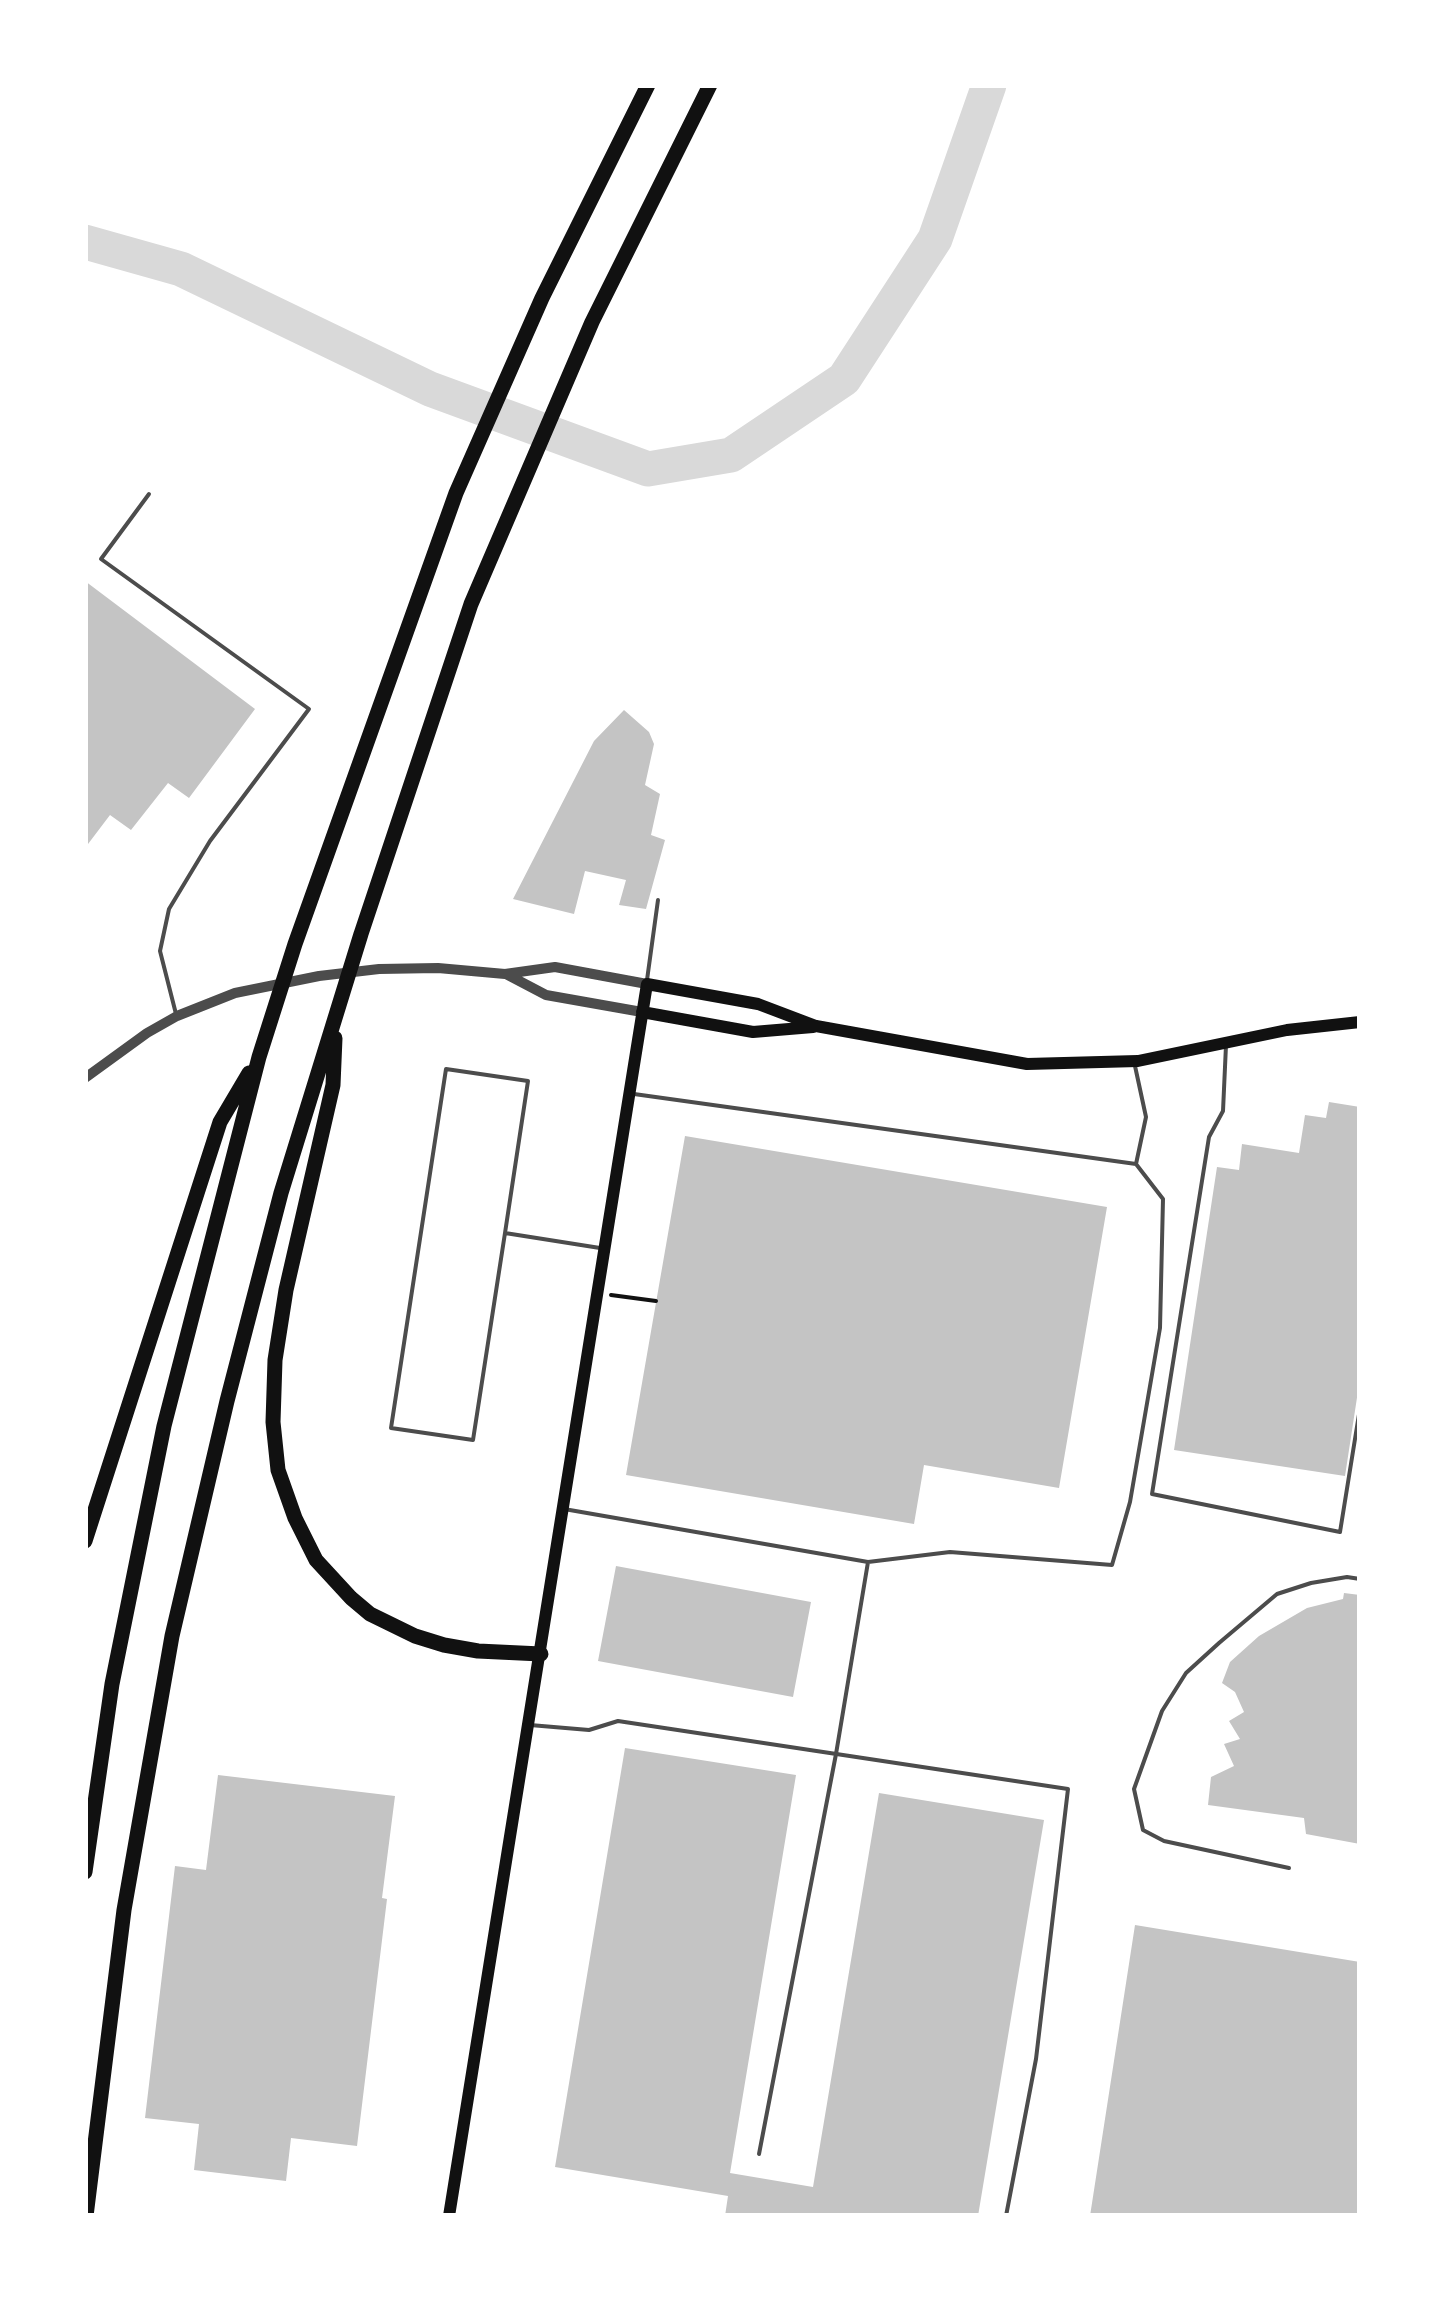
<!DOCTYPE html>
<html>
<head>
<meta charset="utf-8">
<style>
	body { margin:0 }
	#map { position:relative; width:1445px; height:2301px; overflow:hidden; background:#fff; font-family:Raleway,sans-serif }
	canvas { display:block }
	.frame { position:absolute; inset:0; border:88px solid #fff; pointer-events:none }
</style>
</head>
<body>
<div id="map">
<canvas width="1445" height="2301"></canvas>
<div class="frame"></div>
</div>
<script>
const g = document.querySelector('canvas').getContext('2d');
g.lineJoin = 'round';
const toPath = rows => new Path2D(rows.map(r => 'M' + r).join(''));
function strokePath(path, color, width, dash) { g.strokeStyle = color; g.lineWidth = width; g.lineCap = dash ? 'butt' : 'round'; g.setLineDash(dash || []); g.stroke(path); }
function fill(path, color) { g.fillStyle = color; g.fill(path, 'evenodd'); }
strokePath(toPath([
	[85,242,181,269,430,389,648,469,731,455,844,379,935,239,989,85]
]), '#d9d9d9', 35);
fill(toPath([
	[85,581,255,709,189,798,168,783,131,830,110,815,85,848],
	[624,710,649,732,654,744,645,785,660,794,651,835,665,840,646,909,619,905,626,880,585,871,574,914,513,899,594,741],
	[1329,1102,1360,1107,1360,1378,1345,1476,1174,1450,1217,1167,1239,1170,1242,1144,1299,1153,1305,1115,1326,1118],
	[685,1136,1107,1207,1059,1488,924,1465,914,1524,626,1475],
	[616,1566,811,1602,793,1697,598,1661],
	[1344,1593,1360,1595,1360,1844,1306,1834,1304,1818,1208,1805,1211,1777,1234,1766,1224,1744,1240,1739,1229,1721,1244,1712,1235,1692,1222,1683,1230,1662,1259,1636,1307,1608,1343,1599],
	[625,1748,796,1775,730,2173,813,2187,879,1793,1044,1820,978,2216,725,2216,728,2196,555,2167],
	[218,1775,395,1796,382,1898,387,1899,357,2146,291,2138,286,2181,194,2170,199,2124,145,2118,175,1866,206,1870],
	[1135,1925,1360,1962,1360,2216,1090,2216]
]), '#c4c4c4');
strokePath(toPath([
	[611,1295,656,1301]
]), '#111', 4);
strokePath(toPath([
	[149,494,101,559,309,709,210,841,169,909,160,951,176,1014],
	[647,980,658,900],
	[1226,1045,1223,1111,1209,1137,1152,1494,1340,1532,1360,1408],
	[634,1094,1136,1164,1146,1117,1135,1066],
	[505,1233,473,1440,391,1428,446,1069,528,1081,505,1233,600,1248],
	[564,1509,868,1562,836,1754,759,2154],
	[868,1562,950,1552,1112,1565,1130,1502,1160,1328,1163,1199,1136,1164],
	[530,1725,589,1730,618,1721,1068,1789,1036,2059,1006,2216],
	[1289,1868,1164,1841,1143,1830,1134,1789,1162,1711,1186,1673,1219,1643,1277,1594,1311,1583,1347,1577,1360,1579]
]), '#4c4c4c', 4);
strokePath(toPath([
	[506,974,546,995,642,1012],
	[85,1078,147,1033,177,1016,235,993,319,976,379,969,438,968,505,974,555,967,647,984]
]), '#4c4c4c', 10);
strokePath(toPath([
	[642,1012,753,1032,813,1027],
	[449,2216,647,984,758,1004,816,1026,1027,1064,1138,1061,1287,1030,1360,1022]
]), '#111', 12);
strokePath(toPath([
	[335,1038,333,1085,286,1290,275,1360,273,1422,278,1470,295,1518,316,1560,351,1598,370,1614,415,1636,444,1645,478,1651,541,1654],
	[85,1541,220,1122,249,1073],
	[85,1872,112,1684,164,1426,259,1057,295,944,456,493,542,298,648,85],
	[86,2216,124,1910,172,1636,227,1401,281,1193,361,934,471,604,592,322,710,85]
]), '#111', 15);
</script>
</body>
</html>
